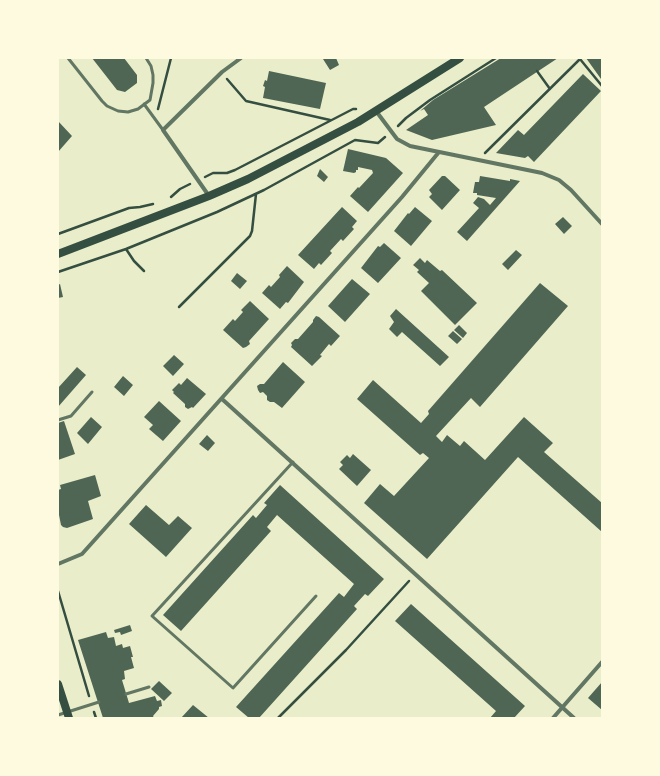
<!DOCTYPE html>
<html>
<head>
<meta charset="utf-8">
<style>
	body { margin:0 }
	#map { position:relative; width:660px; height:776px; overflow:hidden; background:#e9edc9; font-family:"Roboto Condensed",sans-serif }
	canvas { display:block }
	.frame { position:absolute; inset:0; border:59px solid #fefae0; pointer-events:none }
</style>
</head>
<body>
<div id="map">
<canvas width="660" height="776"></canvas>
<div class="frame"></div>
</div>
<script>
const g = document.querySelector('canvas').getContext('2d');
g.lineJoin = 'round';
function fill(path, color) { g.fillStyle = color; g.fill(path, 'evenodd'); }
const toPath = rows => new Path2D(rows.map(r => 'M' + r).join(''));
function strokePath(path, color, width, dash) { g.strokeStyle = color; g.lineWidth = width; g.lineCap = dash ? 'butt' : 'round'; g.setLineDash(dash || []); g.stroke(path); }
fill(toPath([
	[92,58,124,58,137,75,137,83,125,92,117,90],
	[325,58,336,58,339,65,330,70,323,59],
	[501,58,558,58,484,107,496,125,432,140,406,130,428,115,424,109,420,111,433,100],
	[586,58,602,58,602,78,601,79],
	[269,71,326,83,320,109,263,98,265,87,263,86,265,80,267,81],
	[583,74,601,91,534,162,528,156,525,158,496,153,518,130,524,135],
	[58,121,72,136,58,152],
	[348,149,386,158,403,173,368,212,350,196,358,187,359,188,373,173,372,170,358,167,358,170,356,170,356,172,354,173,343,171],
	[320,169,328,177,324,182,317,176],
	[442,176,445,176,460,190,442,210,429,197,432,194,429,190],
	[480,176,510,181,510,179,520,181,467,241,457,232,479,208,473,203,478,197,484,199,490,205,496,198,477,195,477,193,473,193,475,182,479,182],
	[342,207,357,221,352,227,354,229,343,241,341,239,330,251,332,253,321,265,319,263,314,269,298,255],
	[415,207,432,221,411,246,394,231,408,213,409,214],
	[563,217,572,226,564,234,555,224],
	[384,243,401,258,378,283,361,268,378,246,380,247],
	[516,250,522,255,508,270,502,264],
	[420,258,425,263,427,260,440,271,442,270,477,303,455,325,421,291,429,283,417,272,419,270,413,265],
	[287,266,304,282,288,303,286,302,280,309,262,293,269,285,271,287,280,277,279,275],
	[237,273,247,281,240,289,231,281],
	[352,279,370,294,345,322,328,306],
	[540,283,568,306,480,407,471,398,436,436,442,442,447,435,460,446,464,441,485,460,524,417,553,443,544,452,602,503,602,532,518,457,427,559,364,503,380,484,394,496,429,458,423,453,420,455,357,399,373,380,421,423,429,414,428,411],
	[60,284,63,297,58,298,58,285],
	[250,301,269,319,249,341,250,344,246,347,243,348,223,330,233,319,235,321,243,312,241,310],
	[396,309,449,357,440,366,402,332,397,337,389,329,394,322,390,316],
	[316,316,319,317,340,336,331,346,329,344,320,355,322,356,312,366,291,347,292,345,291,343,295,339,298,339,313,322,313,320],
	[459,325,467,333,463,338,454,330],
	[453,331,462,339,457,344,448,336],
	[174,355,184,364,173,376,163,366],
	[283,362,305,382,282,408,274,402,270,402,267,400,267,396,263,392,260,393,258,390,257,386,260,384,264,384],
	[77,367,86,375,58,407,58,388],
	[123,376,133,385,124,396,114,387],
	[187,378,206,394,193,408,192,407,188,409,185,407,185,404,173,393,174,392,172,390,179,383,181,385],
	[159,401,181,421,163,441,149,429,153,425,144,417],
	[91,417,102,427,88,444,77,433],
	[64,421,75,454,58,460,58,423],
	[207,435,215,443,208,451,199,444],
	[353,454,371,470,357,486,339,469,343,465,340,462,347,455,350,458],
	[95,475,101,496,88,501,93,519,67,528,63,527,61,525,59,515,58,515,58,490,61,489,60,485],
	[280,485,384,579,368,596,365,594,354,606,357,609,259,718,249,718,236,707,339,593,344,597,354,584,277,515,267,527,271,531,181,631,163,615,253,515,256,518,267,505,264,503],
	[146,505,169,525,178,516,192,528,166,557,129,524],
	[411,604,525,706,514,718,490,718,496,711,395,621],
	[130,625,132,631,121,635,120,632,115,633,114,630],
	[106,632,108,638,114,637,116,646,122,644,123,648,130,646,133,657,131,657,134,668,124,671,125,679,122,680,129,703,155,696,157,701,161,700,162,706,159,707,159,709,153,716,154,718,103,718,78,640],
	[159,681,172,693,164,701,151,689],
	[602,682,602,710,588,698],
	[193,705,209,718,181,718]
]), '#4f6655');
strokePath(toPath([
	[537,71,550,89],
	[227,79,246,101,330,120],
	[158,109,171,58],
	[398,126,406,118,430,100,496,58],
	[485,153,580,59,602,86],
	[205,177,213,173,227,173,235,170,353,109,356,109],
	[171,197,180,189,190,184],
	[58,234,129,208,140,207,153,204],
	[126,249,134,261,144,271],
	[58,272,126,249,217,212,264,190,355,140,378,143,385,137],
	[179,307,250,236,252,231,256,194],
	[58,591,89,696],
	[94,712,96,718],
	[278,718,346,650,409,581]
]), '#344e41', 2.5);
strokePath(toPath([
	[68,58,102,101,107,106,118,111,128,112,138,109,150,100,153,83,153,75,151,66,146,58],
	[144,104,163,130],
	[58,420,71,416,92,392],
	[293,462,152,616,233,688,316,596],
	[126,694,149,687],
	[58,715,99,702]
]), '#617663', 3);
strokePath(toPath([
	[376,111,397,139,410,146,542,173,559,180,571,190,602,224],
	[209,196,163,130,222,72,241,58],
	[222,399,574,718],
	[58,564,82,554,402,197,439,152],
	[553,718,602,662]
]), '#617663', 4);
strokePath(toPath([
	[58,254,209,196,248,179,358,122,460,58],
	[58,684,69,718]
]), '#344e41', 8);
</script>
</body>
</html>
